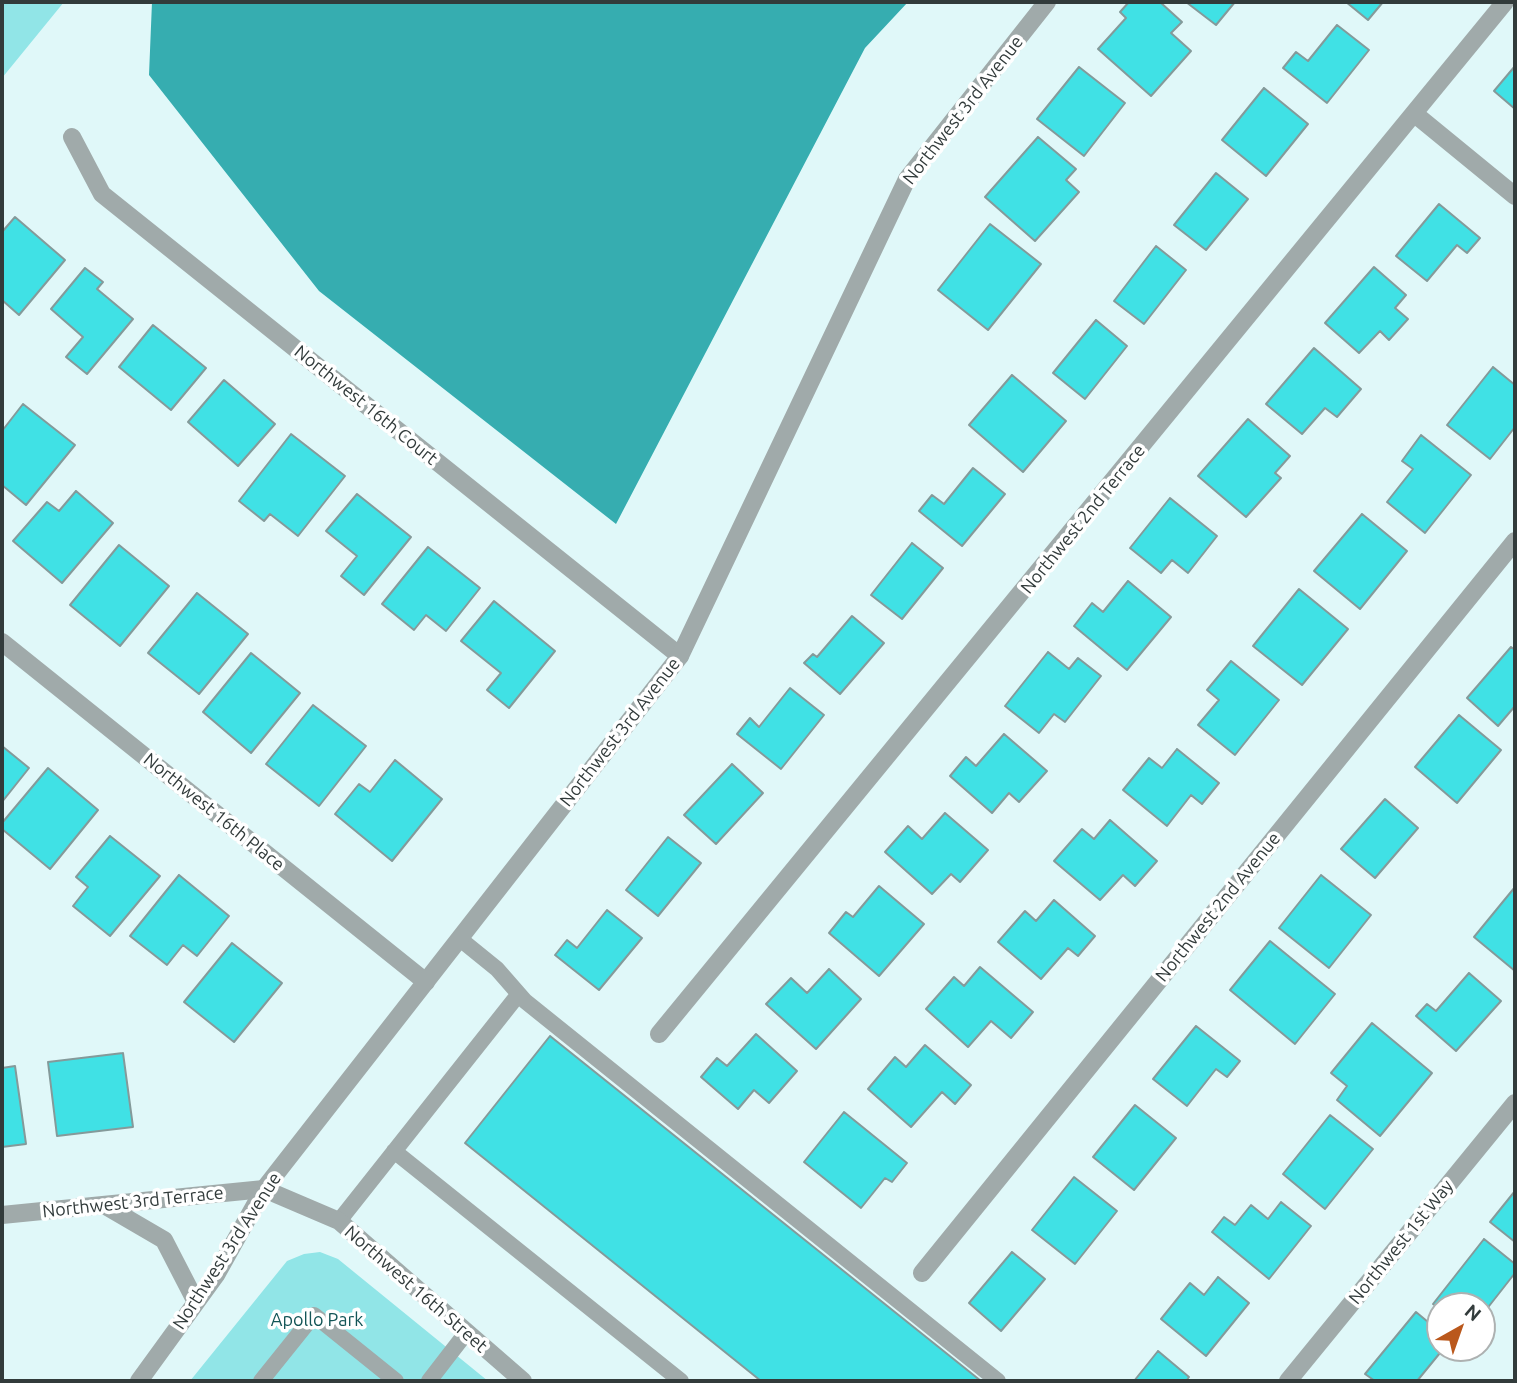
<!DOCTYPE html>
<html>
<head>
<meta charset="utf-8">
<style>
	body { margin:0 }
	#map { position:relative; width:1517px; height:1383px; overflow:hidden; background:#e0f8f9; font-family:Ubuntu,sans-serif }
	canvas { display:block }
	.frame { position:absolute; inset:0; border:4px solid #323b3b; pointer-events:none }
	.north { position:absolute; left:1426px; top:1292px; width:70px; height:70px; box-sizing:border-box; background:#fff; border:2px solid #adb1b1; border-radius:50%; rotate:40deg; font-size:19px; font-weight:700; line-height:28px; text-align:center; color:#323b3b }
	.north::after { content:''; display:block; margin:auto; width:24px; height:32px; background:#ba581c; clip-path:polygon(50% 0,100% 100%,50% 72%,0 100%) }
</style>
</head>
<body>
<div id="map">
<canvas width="1517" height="1383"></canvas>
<div class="frame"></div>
<div class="north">N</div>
</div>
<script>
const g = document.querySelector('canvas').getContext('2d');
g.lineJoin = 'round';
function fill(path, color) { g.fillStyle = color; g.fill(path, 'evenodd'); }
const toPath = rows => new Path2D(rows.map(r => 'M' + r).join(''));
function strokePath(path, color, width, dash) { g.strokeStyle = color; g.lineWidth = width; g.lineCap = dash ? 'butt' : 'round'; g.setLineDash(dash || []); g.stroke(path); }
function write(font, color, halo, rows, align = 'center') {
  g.font = font + ' Ubuntu,sans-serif'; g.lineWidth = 7; g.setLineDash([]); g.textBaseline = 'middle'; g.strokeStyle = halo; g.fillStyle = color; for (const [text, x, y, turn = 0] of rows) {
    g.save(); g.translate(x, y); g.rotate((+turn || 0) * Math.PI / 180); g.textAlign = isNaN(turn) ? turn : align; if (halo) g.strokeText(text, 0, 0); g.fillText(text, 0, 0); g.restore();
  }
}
fill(toPath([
	[2,2,64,2,2,78],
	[320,1252,338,1259,488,1381,190,1381,287,1261,304,1254]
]), '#91e5e7');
fill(toPath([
	[152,2,908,2,865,48,616,524,319,291,149,75]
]), '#36adb0');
const building = toPath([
	[1129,2,1160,2,1182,22,1171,33,1191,51,1151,96,1098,49,1126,18,1120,12,1129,2],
	[1186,2,1235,2,1216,25,1186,2],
	[1346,2,1383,2,1368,20,1346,2],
	[1337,25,1369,50,1327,103,1283,68,1296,52,1308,61,1337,25],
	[1515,66,1515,109,1494,91,1515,66],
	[1079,67,1125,103,1084,156,1037,119,1079,67],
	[1264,88,1308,124,1266,176,1222,140,1264,88],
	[1038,137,1076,169,1066,180,1079,192,1035,241,985,197,1038,137],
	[1216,173,1248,199,1206,250,1174,225,1216,173],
	[1439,204,1480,238,1467,253,1457,245,1427,281,1396,256,1439,204],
	[15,217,65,260,19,315,2,300,2,232,15,217],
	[990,224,1041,264,988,330,938,290,990,224],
	[1156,246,1186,270,1144,324,1114,301,1156,246],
	[1374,267,1406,295,1395,308,1408,319,1389,340,1380,331,1359,353,1325,323,1374,267],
	[85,268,103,282,97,289,133,319,87,374,66,357,83,337,51,309,85,268],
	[1096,320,1127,346,1085,399,1053,373,1096,320],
	[153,325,206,368,171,410,119,367,153,325],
	[1314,348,1361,389,1337,417,1325,408,1302,434,1266,404,1314,348],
	[1493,367,1515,385,1515,427,1490,459,1447,425,1493,367],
	[1012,375,1066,421,1023,472,969,425,1012,375],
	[224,380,275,424,238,466,188,422,224,380],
	[23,404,75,445,26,505,2,485,2,431,23,404],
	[1248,419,1290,456,1275,473,1281,478,1246,517,1198,476,1248,419],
	[291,434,345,476,298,536,270,514,264,521,239,501,291,434],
	[1421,435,1471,475,1425,533,1387,502,1413,469,1402,461,1421,435],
	[973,468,1005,494,962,546,919,511,932,495,944,504,973,468],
	[76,491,113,523,62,583,13,541,47,502,59,511,76,491],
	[357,494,411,537,364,595,341,576,357,556,326,531,357,494],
	[1170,498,1217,536,1188,573,1172,560,1161,573,1130,548,1170,498],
	[1362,514,1407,551,1360,609,1314,571,1362,514],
	[912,543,943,568,902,619,871,595,912,543],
	[119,545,169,586,120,646,70,605,119,545],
	[428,547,480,588,446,631,426,615,414,630,382,604,428,547],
	[1128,581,1171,617,1127,670,1074,626,1092,603,1103,612,1128,581],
	[1299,589,1348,629,1302,685,1253,646,1299,589],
	[197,593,248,634,199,694,148,653,197,593],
	[494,601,555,651,509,708,487,690,501,673,461,641,494,601],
	[852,616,884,643,840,694,804,663,813,654,817,657,852,616],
	[1511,647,1515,650,1515,706,1498,726,1467,698,1511,647],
	[1048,652,1069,669,1078,658,1101,676,1065,722,1054,714,1039,733,1005,706,1048,652],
	[251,653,300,693,251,753,203,712,251,653],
	[1231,661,1279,700,1235,755,1198,725,1219,700,1207,690,1231,661],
	[790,688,824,715,781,769,737,734,750,718,759,727,790,688],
	[313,705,366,746,319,806,266,764,313,705],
	[1459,715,1501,750,1457,803,1415,767,1459,715],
	[1004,734,1047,771,1019,802,1009,793,992,813,950,776,966,757,976,766,1004,734],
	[2,746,29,768,2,802,2,746],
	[1177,749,1219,783,1202,804,1191,795,1167,826,1123,790,1149,758,1162,768,1177,749],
	[395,760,442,799,392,861,335,814,359,784,370,792,395,760],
	[732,764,763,793,716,844,684,815,732,764],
	[48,768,98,810,50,869,2,829,2,823,48,768],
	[1385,799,1418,828,1375,878,1341,849,1385,799],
	[945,813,988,850,960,882,951,874,932,894,885,852,908,826,922,839,945,813],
	[1110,820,1157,861,1135,886,1123,875,1100,900,1054,861,1082,829,1094,839,1110,820],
	[110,836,160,876,110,936,73,906,88,887,76,877,110,836],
	[668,837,701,863,658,916,626,890,668,837],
	[179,875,229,916,197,956,183,945,167,965,130,936,179,875],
	[1321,875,1371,915,1329,968,1279,928,1321,875],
	[879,886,924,924,879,976,829,933,846,912,853,917,879,886],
	[1515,887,1515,971,1474,937,1515,887],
	[1054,900,1095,936,1078,956,1068,948,1041,979,998,942,1025,911,1036,921,1054,900],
	[607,910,642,938,599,990,555,955,567,940,577,948,607,910],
	[1270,941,1335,994,1295,1044,1230,990,1270,941],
	[232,943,282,983,234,1042,184,1002,232,943],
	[980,967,1033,1012,1011,1038,991,1021,968,1047,926,1009,954,977,964,986,980,967],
	[829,969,861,999,816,1049,766,1004,791,978,807,993,829,969],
	[1469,973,1501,1001,1456,1051,1416,1016,1427,1004,1436,1011,1469,973],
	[1372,1023,1432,1073,1380,1136,1337,1100,1347,1086,1331,1073,1372,1023],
	[1196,1026,1240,1061,1227,1077,1216,1069,1187,1106,1153,1079,1196,1026],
	[756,1034,797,1071,769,1103,754,1090,738,1109,701,1077,717,1058,727,1066,756,1034],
	[550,1036,981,1381,761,1381,465,1143,550,1036],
	[925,1045,971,1085,955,1104,942,1092,911,1127,868,1089,895,1057,906,1067,925,1045],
	[123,1053,133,1127,57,1136,48,1062,123,1053],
	[15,1066,26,1144,2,1147,2,1068,15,1066],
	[1135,1105,1176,1138,1134,1190,1093,1157,1135,1105],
	[844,1112,907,1163,892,1182,885,1178,861,1208,804,1162,844,1112],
	[1330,1115,1373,1149,1325,1209,1283,1174,1330,1115],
	[1074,1177,1117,1211,1075,1264,1032,1230,1074,1177],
	[1515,1191,1515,1242,1490,1222,1515,1191],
	[1281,1202,1311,1226,1269,1279,1212,1232,1224,1217,1235,1225,1251,1205,1268,1219,1281,1202],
	[1484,1239,1515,1264,1515,1273,1482,1315,1482,1306,1440,1306,1440,1309,1433,1304,1484,1239],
	[1012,1252,1045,1279,1001,1331,969,1303,1012,1252],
	[1218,1277,1249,1303,1206,1356,1161,1319,1190,1283,1204,1295,1218,1277],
	[1416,1312,1440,1332,1440,1348,1444,1348,1417,1381,1375,1381,1365,1374,1416,1312],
	[1158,1351,1189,1377,1186,1381,1134,1381,1158,1351]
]);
fill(building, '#40e1e5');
strokePath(building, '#849a9a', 2);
strokePath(toPath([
	[460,939,497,969,525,1001,998,1381],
	[394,1151,681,1381],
	[339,1221,518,995],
	[261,1381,314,1315,396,1381],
	[429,1381,466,1333]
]), '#a0aaaa', 16);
strokePath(toPath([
	[1416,115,1515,196],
	[72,137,102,194,680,656],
	[2,642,426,982],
	[659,1034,1505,2],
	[2,1215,264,1189,339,1221,523,1381],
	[922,1273,1515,541],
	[1288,1381,1515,1103]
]), '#a0aaaa', 18);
strokePath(toPath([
	[104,1205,164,1240,196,1302],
	[139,1381,216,1275,264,1189,680,656,907,179,1047,2]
]), '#a0aaaa', 18);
write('18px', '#323b3b', '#fff', [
	["Northwest 3rd Avenue",963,110,-52],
	["Northwest 16th Court",366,405,39],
	["Northwest 2nd Terrace",1083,519,-51],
	["Northwest 3rd Avenue",620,732,-52],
	["Northwest 16th Place",214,812,39],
	["Northwest 2nd Avenue",1218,907,-51],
	["Northwest 3rd Terrace",133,1202,-6],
	["Northwest 1st Way",1401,1242,-51],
	["Northwest 3rd Avenue",227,1251,-57],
	["Northwest 16th Street",416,1289,41]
]);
write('18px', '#135557', '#fff', [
	["Apollo Park",317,1320]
]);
</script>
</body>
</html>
